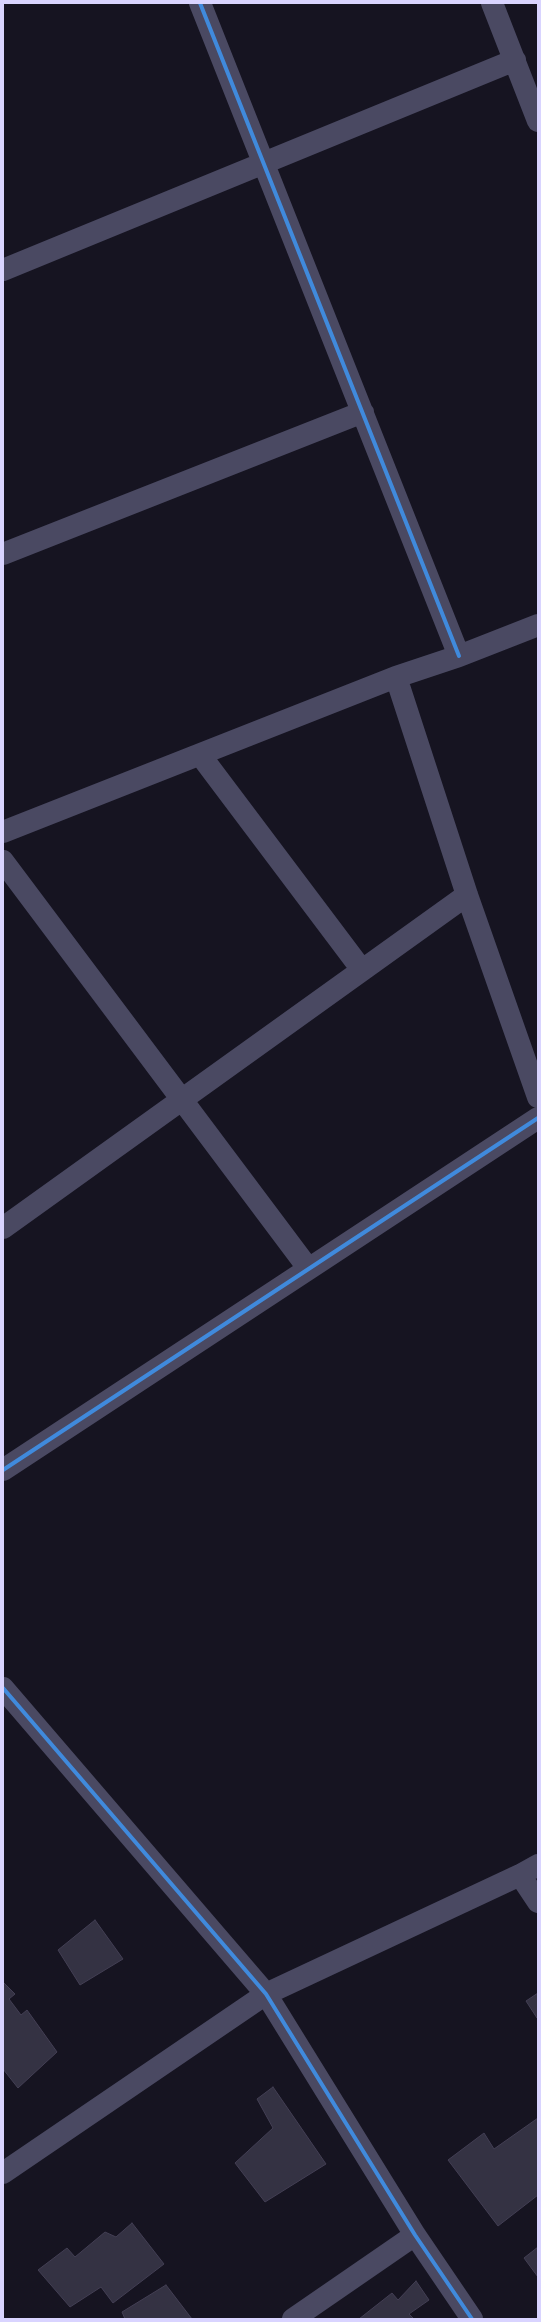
<!DOCTYPE html>
<html>
<head>
<meta charset="utf-8">
<style>
	body { margin:0 }
	#map { position:relative; width:541px; height:2322px; overflow:hidden; background:#161421; font-family:Figtree,sans-serif }
	canvas { display:block }
	.frame { position:absolute; inset:0; border:4px solid #d9d4ff; pointer-events:none }
</style>
</head>
<body>
<div id="map">
<canvas width="541" height="2322"></canvas>
<div class="frame"></div>
</div>
<script>
const g = document.querySelector('canvas').getContext('2d');
g.lineJoin = 'round';
function fill(path, color) { g.fillStyle = color; g.fill(path, 'evenodd'); }
const toPath = rows => new Path2D(rows.map(r => 'M' + r).join(''));
function strokePath(path, color, width, dash) { g.strokeStyle = color; g.lineWidth = width; g.lineCap = dash ? 'butt' : 'round'; g.setLineDash(dash || []); g.stroke(path); }
const building = toPath([
	[95,1920,123,1959,80,1985,58,1950,95,1920],
	[3,1982,15,1994,9,1999,21,2015,27,2010,57,2052,18,2088,3,2069,3,1982],
	[538,1993,538,2018,537,2018,526,2001,538,1993],
	[273,2087,326,2164,265,2202,235,2163,273,2128,257,2099,273,2087],
	[538,2118,538,2195,498,2226,448,2160,484,2133,494,2149,538,2118],
	[132,2223,164,2264,113,2303,101,2287,70,2307,38,2270,67,2248,75,2257,105,2232,116,2237,132,2223],
	[538,2247,538,2277,524,2258,538,2247],
	[416,2281,429,2300,409,2314,414,2319,359,2319,392,2293,398,2300,416,2281],
	[166,2285,192,2319,125,2319,122,2312,166,2285]
]);
fill(building, '#343243');
strokePath(building, '#433f54', 1);
strokePath(toPath([
	[200,3,459,656],
	[492,3,538,121],
	[3,270,515,60],
	[3,554,363,412],
	[396,677,467,895,538,1097],
	[201,756,362,970],
	[3,832,396,677,459,656,538,625],
	[3,861,308,1268],
	[3,1228,467,895],
	[3,1470,538,1118],
	[3,1688,266,1994,415,2235,472,2319],
	[520,1875,538,1902],
	[3,2173,266,1994,520,1875,538,1865],
	[293,2319,415,2235]
]), '#4a4962', 22);
strokePath(toPath([
	[200,3,459,656],
	[3,1470,538,1118],
	[3,1688,266,1994,415,2235,472,2319]
]), '#408adc', 4);
</script>
</body>
</html>
